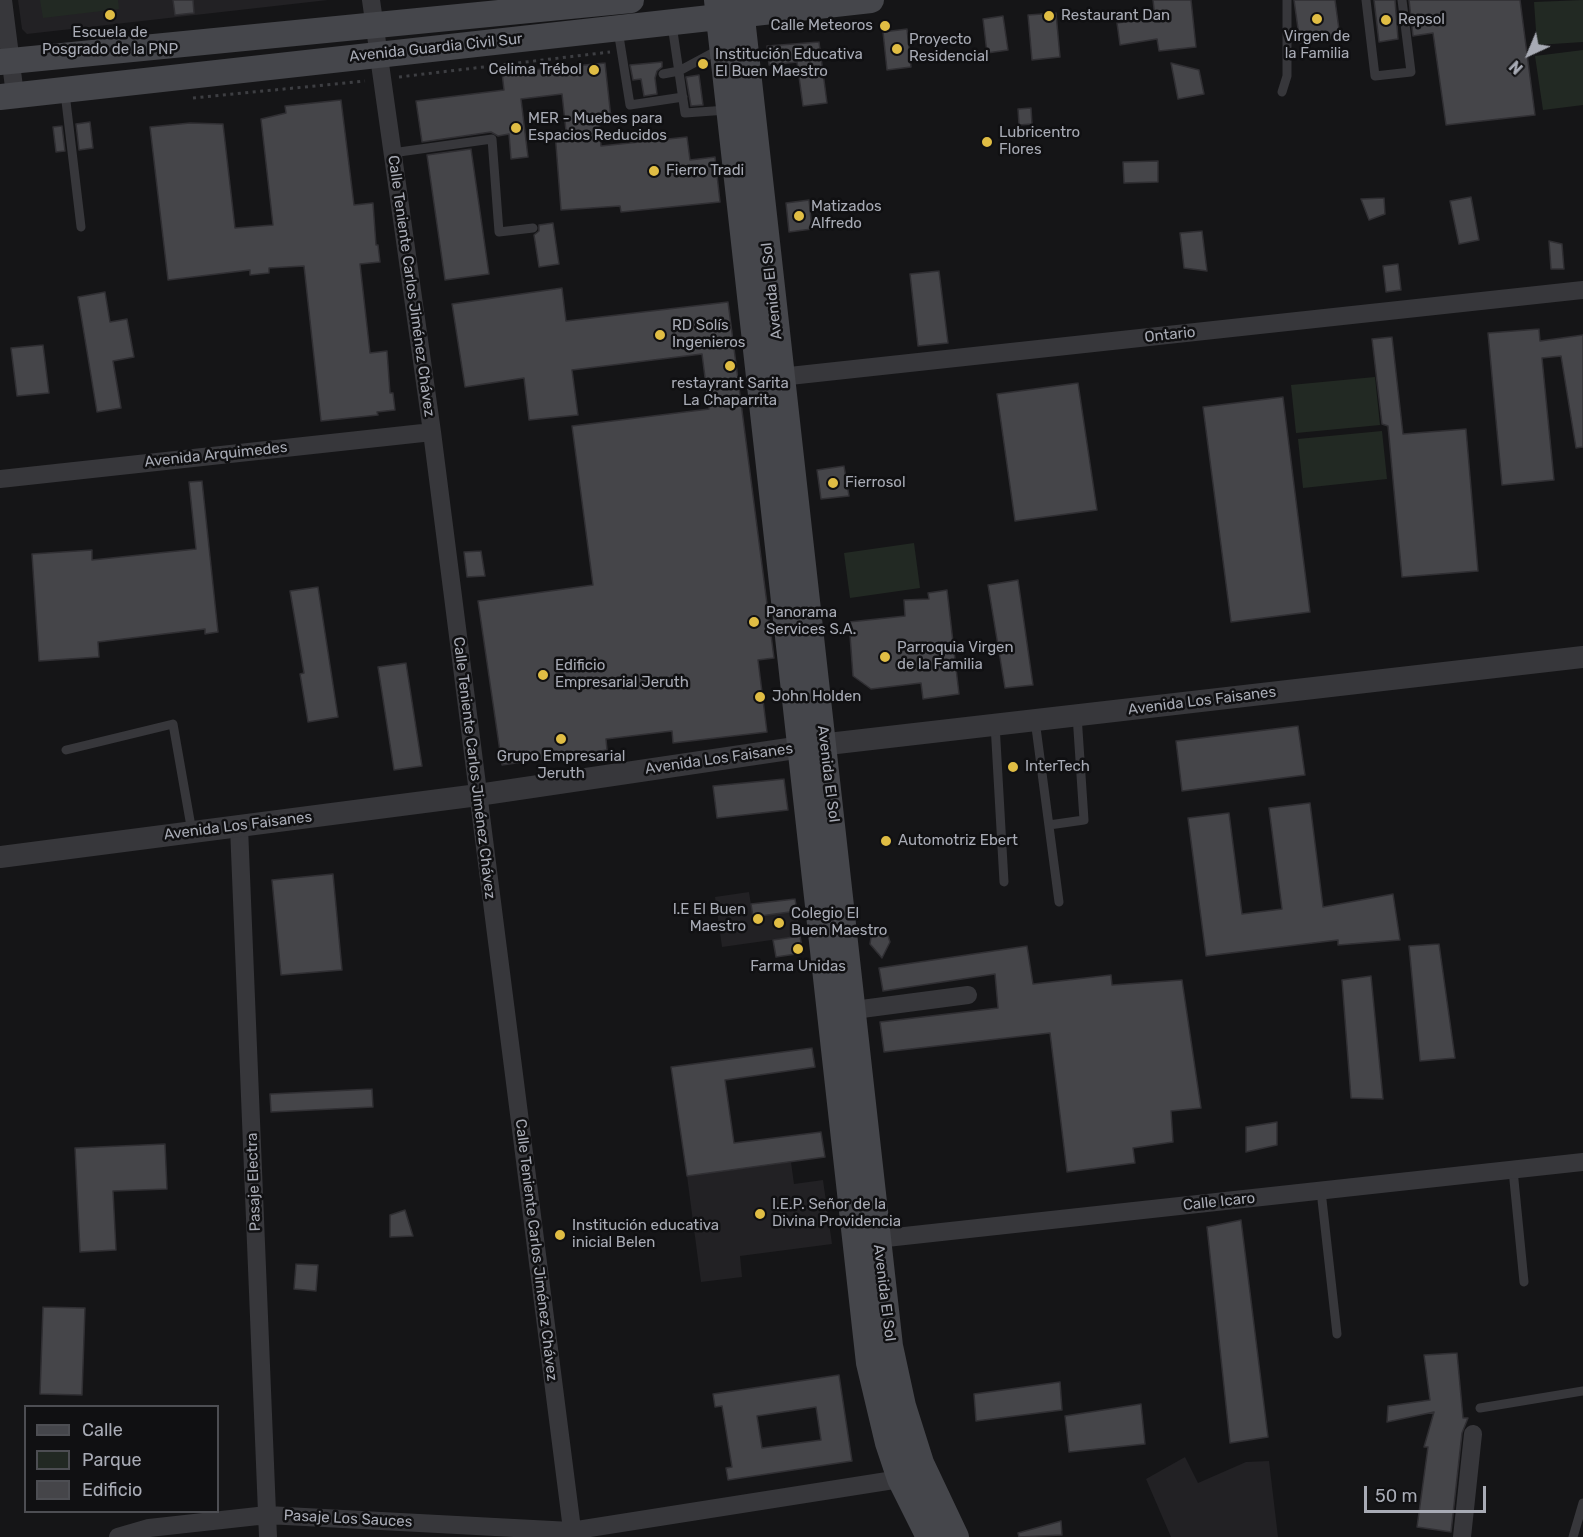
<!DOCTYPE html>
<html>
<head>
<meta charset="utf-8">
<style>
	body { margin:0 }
	#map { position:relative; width:1583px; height:1537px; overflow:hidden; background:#151517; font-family:Rubik,sans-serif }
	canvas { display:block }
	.legend { position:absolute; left:24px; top:1405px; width:195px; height:108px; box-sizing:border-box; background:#101012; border:2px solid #4d4e53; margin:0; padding:8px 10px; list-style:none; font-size:18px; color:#a8abb5 }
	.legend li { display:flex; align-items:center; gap:12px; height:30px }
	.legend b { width:30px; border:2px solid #4d4e53 }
	.north { position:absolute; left:1499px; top:24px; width:60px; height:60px; -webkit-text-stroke:4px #101012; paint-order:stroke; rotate:224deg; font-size:16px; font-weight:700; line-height:24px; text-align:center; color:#a8abb5 }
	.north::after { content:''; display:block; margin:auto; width:21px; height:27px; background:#a8abb5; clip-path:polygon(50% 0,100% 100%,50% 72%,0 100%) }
	.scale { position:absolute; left:1364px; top:1486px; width:122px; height:27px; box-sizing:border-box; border:3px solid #a8abb5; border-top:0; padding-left:8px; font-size:18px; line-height:21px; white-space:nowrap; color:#a8abb5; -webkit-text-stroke:4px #101012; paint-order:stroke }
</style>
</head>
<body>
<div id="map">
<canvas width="1583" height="1537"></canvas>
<ul class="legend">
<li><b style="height:8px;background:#45464b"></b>Calle</li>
<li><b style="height:16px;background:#222923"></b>Parque</li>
<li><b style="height:16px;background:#454549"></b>Edificio</li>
</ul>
<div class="north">N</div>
<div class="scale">50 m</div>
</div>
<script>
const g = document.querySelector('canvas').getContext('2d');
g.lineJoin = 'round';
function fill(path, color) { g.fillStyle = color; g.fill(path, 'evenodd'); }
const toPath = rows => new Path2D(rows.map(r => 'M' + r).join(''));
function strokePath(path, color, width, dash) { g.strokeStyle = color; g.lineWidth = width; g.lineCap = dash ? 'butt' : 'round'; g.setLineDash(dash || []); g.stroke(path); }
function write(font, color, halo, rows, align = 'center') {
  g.font = font + ' Rubik,sans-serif'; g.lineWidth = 5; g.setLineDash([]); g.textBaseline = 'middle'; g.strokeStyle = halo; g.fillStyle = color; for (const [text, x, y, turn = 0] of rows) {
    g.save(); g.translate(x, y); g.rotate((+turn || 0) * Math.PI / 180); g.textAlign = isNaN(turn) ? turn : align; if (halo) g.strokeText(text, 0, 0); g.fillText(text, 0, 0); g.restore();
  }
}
fill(toPath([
	[18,0,328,0,27,34,22,29],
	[749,892,753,917,797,911,800,936,722,947,715,897],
	[791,1162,794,1184,823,1180,832,1244,740,1256,742,1277,701,1282,687,1176],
	[1185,1457,1198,1483,1246,1462,1269,1461,1278,1537,1171,1537,1146,1479]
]), '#222124');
fill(toPath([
	[40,0,118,0,119,9,43,18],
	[1583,0,1583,42,1537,45,1534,2],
	[1583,50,1583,105,1543,110,1535,56],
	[1375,377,1380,425,1296,433,1291,385],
	[1382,431,1387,479,1303,488,1298,439],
	[914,543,920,588,850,598,844,553]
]), '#222923');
const building = toPath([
	[173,0,193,0,194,13,175,15,173,0],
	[1153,0,1191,0,1196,47,1159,51,1157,39,1120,45,1117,23,1155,18,1153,0],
	[1294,0,1335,0,1340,37,1300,43,1294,0],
	[1374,0,1395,0,1398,39,1379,42,1374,0],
	[1409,0,1520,0,1535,115,1446,125,1433,33,1413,36,1409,0],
	[1056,13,1060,57,1032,60,1028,15,1056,13],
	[1003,16,1008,50,987,53,983,19,1003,16],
	[907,29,911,67,887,70,883,32,907,29],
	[819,42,827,103,803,106,797,62,769,65,767,46,819,42],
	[662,62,662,67,657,71,655,78,657,94,644,96,641,79,633,80,630,65,662,62],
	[605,63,611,118,599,119,601,146,687,137,690,160,715,157,720,202,621,212,620,206,561,210,555,132,566,131,562,94,521,99,528,157,511,159,509,134,498,136,491,132,422,142,416,101,504,90,502,73,605,63],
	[1171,63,1199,70,1204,94,1178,99,1171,63],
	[699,75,703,105,691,106,686,77,699,75],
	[341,100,354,205,373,203,376,245,378,245,380,262,360,264,370,353,387,351,390,393,393,393,395,410,377,412,378,415,321,421,304,266,269,268,269,273,250,275,250,270,168,280,150,127,190,123,223,124,235,228,273,225,261,119,286,113,285,106,341,100],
	[1031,108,1032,124,1019,125,1018,109,1031,108],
	[90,122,93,148,79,150,76,124,90,122],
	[62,126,65,151,56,152,53,127,62,126],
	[471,149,489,274,445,280,427,155,471,149],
	[1158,161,1158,182,1124,183,1123,162,1158,161],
	[1471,197,1479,240,1459,244,1450,201,1471,197],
	[1384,198,1385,214,1369,220,1361,199,1384,198],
	[809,200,812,229,789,232,786,203,809,200],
	[553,223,559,264,539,267,534,235,539,231,539,225,553,223],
	[1202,231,1207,271,1184,268,1180,233,1202,231],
	[1549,241,1562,244,1564,269,1551,269,1549,241],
	[1398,264,1401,290,1386,292,1383,266,1398,264],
	[939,271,948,343,918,346,910,274,939,271],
	[562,288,566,321,728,302,774,658,758,660,767,732,673,743,672,731,606,739,607,750,502,765,478,601,593,585,572,426,709,409,702,354,572,370,578,415,529,420,524,378,465,387,452,304,562,288],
	[105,292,110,322,127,319,134,357,113,361,121,408,97,412,78,297,105,292],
	[1539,329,1540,341,1583,335,1583,447,1576,448,1561,356,1542,358,1554,480,1502,485,1488,333,1539,329],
	[1392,337,1403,434,1466,429,1478,571,1402,577,1388,426,1382,424,1372,339,1392,337],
	[43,345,49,393,17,396,11,348,43,345],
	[1078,383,1097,510,1015,521,997,394,1078,383],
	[1283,397,1310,612,1231,622,1203,407,1283,397],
	[844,466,849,496,821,499,817,470,844,466],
	[202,481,218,632,205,634,205,629,98,642,99,657,39,661,32,554,92,550,92,560,196,549,189,482,202,481],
	[481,551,485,576,467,577,464,552,481,551],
	[1018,580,1033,685,1005,688,988,585,1018,580],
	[318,587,338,717,308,722,300,674,304,673,290,591,318,587],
	[947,590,959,694,923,699,921,683,871,689,853,676,849,622,905,616,904,600,929,599,928,593,947,590],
	[406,663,422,766,394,770,378,667,406,663],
	[1298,726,1305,775,1182,791,1176,741,1298,726],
	[784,779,788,810,717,818,713,786,784,779],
	[1310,803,1323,907,1393,894,1400,940,1338,945,1338,940,1206,956,1188,818,1229,813,1242,914,1282,909,1269,808,1310,803],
	[333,874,342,970,281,975,272,880,333,874],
	[795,899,797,911,753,917,751,904,795,899],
	[879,932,888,936,890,942,882,958,870,944,871,937,879,932],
	[800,936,803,953,776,957,773,940,800,936],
	[1439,944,1455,1058,1420,1061,1409,946,1439,944],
	[1027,946,1033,984,1111,975,1112,985,1182,980,1201,1108,1171,1111,1173,1142,1133,1148,1135,1163,1067,1172,1050,1033,884,1052,880,1022,998,1008,995,974,883,991,879,968,1027,946],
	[1371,976,1383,1099,1351,1098,1342,980,1371,976],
	[812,1048,815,1067,725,1080,734,1143,821,1132,825,1157,687,1176,671,1067,812,1048],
	[372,1089,373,1107,271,1112,270,1094,372,1089],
	[1277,1122,1277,1145,1246,1152,1246,1127,1277,1122],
	[165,1144,167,1189,113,1191,116,1250,80,1252,75,1148,165,1144],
	[405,1210,413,1236,390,1237,390,1215,405,1210],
	[1241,1220,1268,1437,1230,1443,1207,1227,1241,1220],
	[296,1264,318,1265,316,1291,294,1289,296,1264],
	[43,1307,85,1308,82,1395,40,1394,43,1307],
	[1457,1353,1463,1418,1468,1418,1462,1433,1451,1532,1417,1527,1428,1447,1424,1447,1434,1412,1387,1422,1388,1406,1430,1400,1424,1355,1457,1353],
	[839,1375,852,1461,728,1480,726,1468,732,1467,722,1406,715,1407,713,1394,839,1375],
	[816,1407,821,1440,762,1448,757,1416,816,1407],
	[1060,1382,1062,1410,976,1421,974,1394,1060,1382],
	[1141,1404,1145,1444,1069,1452,1065,1416,1141,1404],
	[1061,1521,1062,1535,1019,1537,1018,1533,1061,1521]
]);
fill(building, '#454549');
strokePath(building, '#302f33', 1.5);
strokePath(toPath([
	[399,77,610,52],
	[193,98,365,81]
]), '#3d3e42', 3, [3, 4.5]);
strokePath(toPath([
	[1366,0,1375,76,1411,72,1402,0],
	[672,25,685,113,727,110],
	[618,30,630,105,683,97],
	[663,74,679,71,720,49],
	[1282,92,1287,76,1287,0],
	[65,93,81,227],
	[392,153,492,139,499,232,533,228],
	[1035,720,1059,902],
	[995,724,1004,882],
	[66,750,173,724,192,832],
	[1049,825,1084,820,1077,715],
	[1513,1170,1524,1282],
	[1321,1191,1337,1334],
	[1480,1408,1583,1391],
	[1573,1537,1583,1503]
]), '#37373b', 9);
strokePath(toPath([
	[3,0,15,95],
	[371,0,432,432,573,1537],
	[771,378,1583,290],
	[0,479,432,432],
	[239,827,268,1537],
	[854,1010,968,995],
	[868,1240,1583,1162],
	[118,1537,149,1528,267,1515,571,1531,900,1479],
	[1462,1537,1473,1434]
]), '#37373b', 18);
strokePath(toPath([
	[0,857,478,795,802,747,1583,657]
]), '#37373b', 22);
strokePath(toPath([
	[717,0,869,1363,888,1443,900,1479,929,1537],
	[740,0,890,1346,903,1406,921,1463,956,1537],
	[0,62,631,0],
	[0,97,871,0]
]), '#45464b', 26);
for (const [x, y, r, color] of [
	[110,15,6,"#e0bd44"],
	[1049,16,6,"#e0bd44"],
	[1317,19,6,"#e0bd44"],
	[1386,20,6,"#e0bd44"],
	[885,26,6,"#e0bd44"],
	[897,49,6,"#e0bd44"],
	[703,64,6,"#e0bd44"],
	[594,70,6,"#e0bd44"],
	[516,128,6,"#e0bd44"],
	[987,142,6,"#e0bd44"],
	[654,171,6,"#e0bd44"],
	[799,216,6,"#e0bd44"],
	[660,335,6,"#e0bd44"],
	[730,366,6,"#e0bd44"],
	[833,483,6,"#e0bd44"],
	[754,622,6,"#e0bd44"],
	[885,657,6,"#e0bd44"],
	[543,675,6,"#e0bd44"],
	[760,697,6,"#e0bd44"],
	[561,739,6,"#e0bd44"],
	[1013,767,6,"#e0bd44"],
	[886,841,6,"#e0bd44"],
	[758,919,6,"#e0bd44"],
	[779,923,6,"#e0bd44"],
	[798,949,6,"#e0bd44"],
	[760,1214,6,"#e0bd44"],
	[560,1235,6,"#e0bd44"]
]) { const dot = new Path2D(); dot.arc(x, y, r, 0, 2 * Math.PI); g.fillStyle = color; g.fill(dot); strokePath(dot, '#101012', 2); }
write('15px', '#a8abb5', '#101012', [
	["Restaurant Dan",1061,16],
	["Repsol",1398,20],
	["Calle Meteoros",873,26,"right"],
	["Escuela de",110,33,"center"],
	["Posgrado de la PNP",110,50,"center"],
	["Virgen de",1317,37,"center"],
	["la Familia",1317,54,"center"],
	["Proyecto",909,40],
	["Residencial",909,57],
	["Institución Educativa",715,55],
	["El Buen Maestro",715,72],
	["Celima Trébol",582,70,"right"],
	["MER - Muebes para",528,119],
	["Espacios Reducidos",528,136],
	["Lubricentro",999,133],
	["Flores",999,150],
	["Fierro Tradi",666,171],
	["Matizados",811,207],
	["Alfredo",811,224],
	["RD Solís",672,326],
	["Ingenieros",672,343],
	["restayrant Sarita",730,384,"center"],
	["La Chaparrita",730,401,"center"],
	["Fierrosol",845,483],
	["Panorama",766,613],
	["Services S.A.",766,630],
	["Parroquia Virgen",897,648],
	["de la Familia",897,665],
	["Edificio",555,666],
	["Empresarial Jeruth",555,683],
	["John Holden",772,697],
	["Grupo Empresarial",561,757,"center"],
	["Jeruth",561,774,"center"],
	["InterTech",1025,767],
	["Automotriz Ebert",898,841],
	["I.E El Buen",746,910,"right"],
	["Maestro",746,927,"right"],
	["Colegio El",791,914],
	["Buen Maestro",791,931],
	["Farma Unidas",798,967,"center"],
	["I.E.P. Señor de la",772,1205],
	["Divina Providencia",772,1222],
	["Institución educativa",572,1226],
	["inicial Belen",572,1243]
], 'left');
write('15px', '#a8abb5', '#101012', [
	["Avenida Guardia Civil Sur",436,48,-6],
	["Calle Teniente Carlos Jiménez Chávez",411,286,82],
	["Avenida El Sol",772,291,-96],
	["Ontario",1170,335,-6],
	["Avenida Arquimedes",216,455,-6],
	["Avenida Los Faisanes",1202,701,-7],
	["Avenida Los Faisanes",719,759,-8],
	["Calle Teniente Carlos Jiménez Chávez",474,768,83],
	["Avenida El Sol",828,774,83],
	["Avenida Los Faisanes",238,826,-7],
	["Pasaje Electra",254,1182,-92],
	["Calle Icaro",1219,1202,-6],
	["Calle Teniente Carlos Jiménez Chávez",536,1250,83],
	["Avenida El Sol",884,1293,83],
	["Pasaje Los Sauces",348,1519,3]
]);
</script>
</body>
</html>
